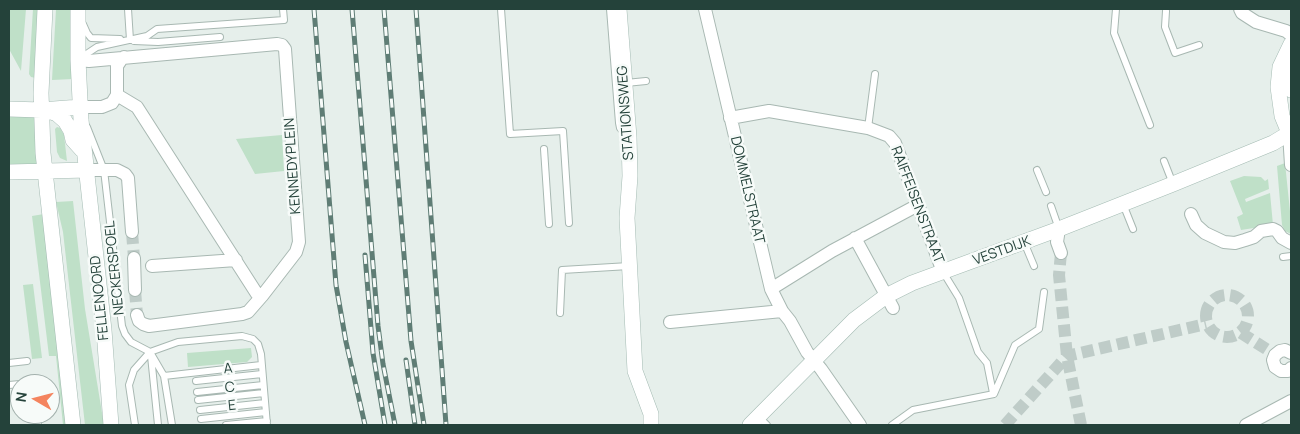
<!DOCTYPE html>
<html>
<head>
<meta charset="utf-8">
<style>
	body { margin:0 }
	#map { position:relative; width:1300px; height:434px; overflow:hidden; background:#e6efeb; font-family:Manrope,sans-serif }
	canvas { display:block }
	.frame { position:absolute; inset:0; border:10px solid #24423a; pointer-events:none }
	.north { position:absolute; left:10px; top:374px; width:50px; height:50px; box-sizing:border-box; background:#f7fbf9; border:1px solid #a3b1ad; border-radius:50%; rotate:278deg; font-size:14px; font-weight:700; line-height:20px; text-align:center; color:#24423a }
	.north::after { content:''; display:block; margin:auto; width:18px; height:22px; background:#f4845f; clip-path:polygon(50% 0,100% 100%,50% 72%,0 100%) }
</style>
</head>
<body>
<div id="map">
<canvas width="1300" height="434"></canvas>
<div class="frame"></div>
<div class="north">N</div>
</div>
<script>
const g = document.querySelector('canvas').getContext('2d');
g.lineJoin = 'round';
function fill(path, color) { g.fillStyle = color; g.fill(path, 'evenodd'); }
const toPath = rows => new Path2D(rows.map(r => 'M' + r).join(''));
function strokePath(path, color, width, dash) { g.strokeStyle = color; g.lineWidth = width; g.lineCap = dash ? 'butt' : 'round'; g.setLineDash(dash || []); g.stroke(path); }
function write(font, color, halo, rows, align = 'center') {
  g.font = font + ' Manrope,sans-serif'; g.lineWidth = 5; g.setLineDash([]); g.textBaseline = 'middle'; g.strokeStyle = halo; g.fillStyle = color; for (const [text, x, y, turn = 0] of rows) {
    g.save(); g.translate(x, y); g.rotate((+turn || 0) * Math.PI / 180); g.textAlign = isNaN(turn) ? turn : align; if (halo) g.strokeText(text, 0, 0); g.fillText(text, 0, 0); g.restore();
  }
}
fill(toPath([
	[9,9,26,9,21,71,9,49],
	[33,9,39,9,36,78,31,77,29,74],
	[56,9,73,9,73,79,52,80],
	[9,115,35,117,39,164,9,165],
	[57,127,60,128,64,135,67,161,60,158,57,152,55,129],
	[282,135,284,171,255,174,236,139],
	[1285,163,1291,221,1291,234,1285,231,1282,225,1277,166],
	[1244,176,1261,177,1265,181,1268,179,1269,189,1245,199,1246,202,1270,193,1273,225,1241,230,1237,217,1243,214,1230,181],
	[73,201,85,309,104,425,85,425,63,232,56,202],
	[44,214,68,425,63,425,56,356,49,356,32,216],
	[33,284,42,358,32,359,23,285],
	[251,348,252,357,247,362,188,367,187,353]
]), '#bfe0c8');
strokePath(toPath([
	[132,232,134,258],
	[1061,253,1059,275,1067,356,1081,425],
	[135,290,137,315],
	'1206 316a21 21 0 1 1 42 0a21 21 0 1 1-42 0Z',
	[1241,333,1271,352],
	[1005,425,1067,356,1206,324]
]), '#bfccc8', 12, [12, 6]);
const lane = toPath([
	[128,9,130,40],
	[501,9,510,134,563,131,569,223],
	[610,9,619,123,620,128,626,135],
	[1116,9,1114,33,1150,125],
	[1166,11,1165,27,1175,53,1199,45],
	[83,24,87,33,91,38,120,39],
	[134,41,158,42,220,37],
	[79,59,97,47,147,36,157,29,284,20,283,9],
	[626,83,646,81],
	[87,127,104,170,122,326,125,334,131,342,150,352,164,376,172,425],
	[868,128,875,74],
	[544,149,549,224],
	[1164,161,1173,184],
	[1037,170,1046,192],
	[1123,204,1133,229],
	[1051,206,1059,229],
	[1024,242,1034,266],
	[1283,257,1291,256],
	[943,272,959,298,978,352,987,363,993,393],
	[560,313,562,270,629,266],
	[151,356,158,425],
	[9,363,27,361],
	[164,376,261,365],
	[196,381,262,374],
	[22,384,34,383,34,384],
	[9,385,20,384],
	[197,392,263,385],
	[198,400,264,393],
	[200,410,265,403],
	[37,414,38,425],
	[759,417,767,425],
	[201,419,266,412],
	[135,425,129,385,134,370,150,352,178,342,242,336,253,339,258,344,261,354,267,425],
	[226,425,267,421],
	[892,425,913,410,994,394,1015,345,1039,329,1044,292]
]);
const street = toPath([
	[705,9,771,289,782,311,790,321,807,352,821,369,860,425],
	[1240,9,1242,13,1256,22,1286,31,1291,35],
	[78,60,89,61,277,44,282,45,285,49,299,242,296,252,262,296,248,312,242,314,149,326,143,324,139,321,137,315],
	[117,95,137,107,257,294],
	[80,107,102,107,112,103,117,95,117,66,121,60,124,57],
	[730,118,769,111,868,128,889,136,895,143,943,272],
	[1289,133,1291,165],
	[87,170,117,170,125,174,128,178,132,232],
	[1191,214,1196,225,1205,233,1224,242,1235,243,1245,240,1254,237,1261,231,1273,229,1277,231,1282,238,1291,243],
	[1059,229,1057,242,1061,253],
	[855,238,893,308],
	[134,258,135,290],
	[152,266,236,260],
	[771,289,832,251,918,205],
	[670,322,782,311],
	[1291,353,1285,350,1280,351,1275,355,1273,360,1275,367,1281,371,1288,371,1291,368],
	[1246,425,1291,401]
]);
const secondary = toPath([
	[45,9,41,93,43,153,73,425],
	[78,9,78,60,81,120,104,330,111,425],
	[619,9,629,137,630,176,627,218,635,371,651,414,651,425],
	[1285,62,1291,90],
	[9,109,41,110,80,107],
	[45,110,57,114,65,121,71,131,73,140,82,150],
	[1289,133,1282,116,1278,87,1280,67,1291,44],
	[9,172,87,170],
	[750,425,854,320,886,296,912,283,1059,229,1173,184,1273,143,1291,132]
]);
strokePath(lane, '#a8b8b2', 8);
strokePath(street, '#a8b8b2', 14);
strokePath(secondary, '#a4bbb3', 16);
strokePath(lane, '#fff', 6);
strokePath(street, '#fff', 12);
strokePath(secondary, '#fff', 15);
const rail = toPath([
	[314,9,336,285,346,342,365,425],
	[352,9,378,326,383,364,395,425],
	[384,9,411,341,424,425],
	[416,9,446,425],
	[365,255,373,353,385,425],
	[406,360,415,425]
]);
strokePath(rail, '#5f7d75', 5);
strokePath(rail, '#f7fbf9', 3, [9]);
write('14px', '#24423a', '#f7fbf9', [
	["STATIONSWEG",626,113,-94],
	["KENNEDYPLEIN",293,166,-94],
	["DOMMELSTRAAT",747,190,77],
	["RAIFFEISENSTRAAT",917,205,69],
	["VESTDIJK",1002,251,-20],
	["NECKERSPOEL",115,268,-96],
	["FELLENOORD",100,298,-96],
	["A",228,369,-5],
	["C",230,388,-5],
	["E",232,406,-6]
]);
</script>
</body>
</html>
